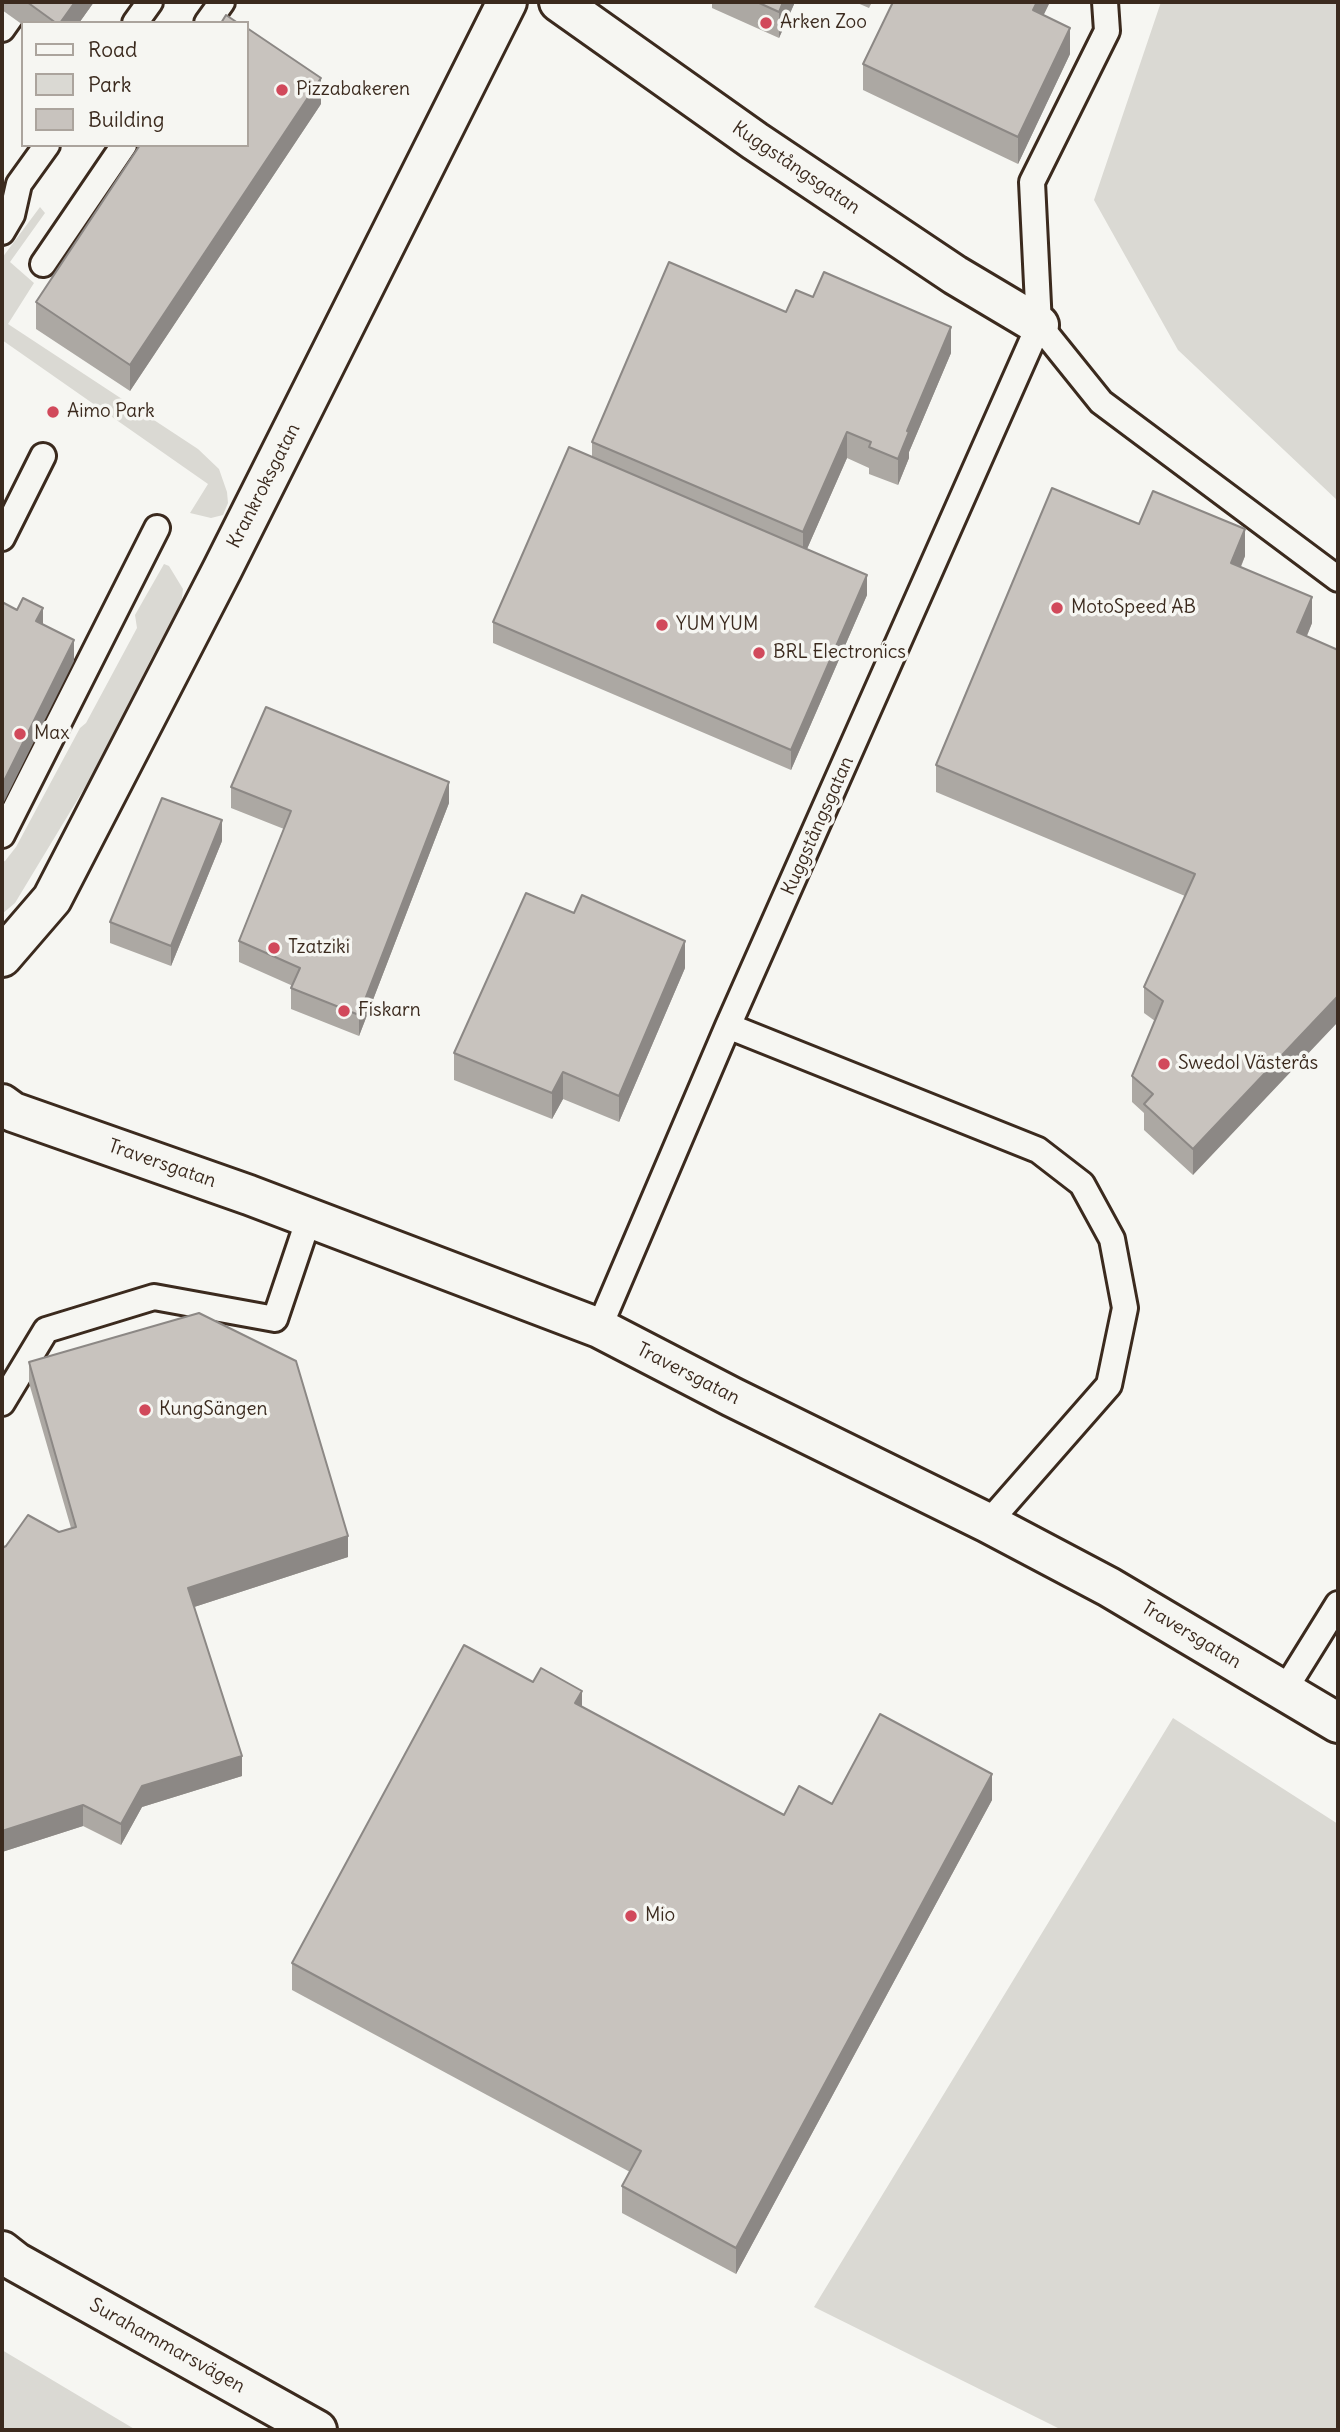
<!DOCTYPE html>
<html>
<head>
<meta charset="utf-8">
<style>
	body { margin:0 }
	#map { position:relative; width:1340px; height:2432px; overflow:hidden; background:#f6f6f2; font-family:Delius,sans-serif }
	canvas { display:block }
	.frame { position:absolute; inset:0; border:4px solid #3b2a1e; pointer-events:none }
	.legend { position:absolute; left:21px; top:21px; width:228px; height:126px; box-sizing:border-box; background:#f6f6f2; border:2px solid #aba49d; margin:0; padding:9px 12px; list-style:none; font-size:21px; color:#3b2a1e }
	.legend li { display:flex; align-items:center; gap:14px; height:35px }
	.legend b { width:35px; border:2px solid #aba49d }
</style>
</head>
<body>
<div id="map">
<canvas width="1340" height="2432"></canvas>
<div class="frame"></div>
<ul class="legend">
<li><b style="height:9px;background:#f6f6f2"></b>Road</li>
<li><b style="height:19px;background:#dad9d3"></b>Park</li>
<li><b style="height:19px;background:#c8c3be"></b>Building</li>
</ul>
</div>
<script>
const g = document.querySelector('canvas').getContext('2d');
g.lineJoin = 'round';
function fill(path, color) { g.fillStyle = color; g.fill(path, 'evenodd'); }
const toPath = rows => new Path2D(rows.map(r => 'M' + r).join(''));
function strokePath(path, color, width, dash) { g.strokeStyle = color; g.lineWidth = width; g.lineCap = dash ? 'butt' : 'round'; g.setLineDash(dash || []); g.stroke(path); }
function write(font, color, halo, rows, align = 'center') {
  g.font = font + ' Delius,sans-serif'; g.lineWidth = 7; g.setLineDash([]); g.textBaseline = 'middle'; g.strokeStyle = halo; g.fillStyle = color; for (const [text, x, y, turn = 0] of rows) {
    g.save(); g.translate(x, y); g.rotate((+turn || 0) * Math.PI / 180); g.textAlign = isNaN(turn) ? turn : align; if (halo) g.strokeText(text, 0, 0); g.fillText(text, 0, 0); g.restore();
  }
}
fill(toPath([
	[1161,2,1338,2,1338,501,1178,350,1094,200],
	[40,207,45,213,10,262,34,283,8,324,198,449,219,469,227,492,228,503,223,515,211,518,190,513,208,484,2,340,2,258],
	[164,564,169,566,183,589,181,607,152,657,99,764,15,903,2,914,2,862,5,861,16,847,80,728,86,723,137,628,135,615],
	[1173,1718,1338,1824,1338,2430,1062,2430,814,2307],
	[2,2350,136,2430,2,2430]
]), '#dad9d3');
const service = toPath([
	[135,23,150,2],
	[207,23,222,2],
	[2,29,21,2],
	[2,232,12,215,19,184,47,145],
	[43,264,124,145],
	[1039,325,1101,402,1338,579],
	[2,538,43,456],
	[2,835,157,528],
	[728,1026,1038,1150,1082,1184,1112,1239,1125,1308,1109,1385,988,1523],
	[599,1328,728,1026,1039,325,1032,182,1107,31,1105,2],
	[2,1403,46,1330,154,1297,275,1319,309,1218],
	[1284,1691,1338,1604]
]);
const minor = toPath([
	[559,2,755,141,955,275,1039,325],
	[2,957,52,899,222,570,507,2],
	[2,1104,13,1112,249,1195,599,1328,732,1397,988,1523,1109,1587,1338,1723]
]);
const primary = toPath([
	[2,2251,16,2262,317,2430]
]);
strokePath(service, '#3b2a1e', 30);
strokePath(minor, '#3b2a1e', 44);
strokePath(primary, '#3b2a1e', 44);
strokePath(service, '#f6f6f2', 24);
strokePath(minor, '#f6f6f2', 38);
strokePath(primary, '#f6f6f2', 38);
fill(toPath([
	[2,2,94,2,79,23,23,23,23,25,2,10],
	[712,2,795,2,779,38,712,8],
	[855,2,872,2,869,8],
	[1044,15,1070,54,1018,164,863,90,863,64],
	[321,104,130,391,36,329,36,302],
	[786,312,951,353,909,452,909,458,898,485,869,474,869,468,847,458,807,549,867,595,791,770,493,643,493,622,592,457,592,442],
	[1139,524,1245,556,1241,567,1312,623,1307,636,1193,1175,1144,1130,1144,1113,1132,1102,1132,1076,1155,1021,1144,1013,1144,987,1185,896,936,792,936,765],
	[231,787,449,803,359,1036,291,1009,291,988,293,986,239,962,239,941,284,829,231,808],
	[222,841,171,966,110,943,110,922],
	[685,968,619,1122,563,1099,552,1119,454,1080,454,1053],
	[29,1362,348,1557,194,1607,242,1776,142,1807,121,1845,83,1826,2,1852,2,1548,71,1528,29,1383],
	[533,1682,582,1707,784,1815,832,1804,992,1800,736,2274,622,2213,622,2186,630,2172,292,1990,292,1963]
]), '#aca8a3');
fill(toPath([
	[75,2,94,2,79,23,60,23],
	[783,2,795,2,779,38,779,12],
	[1037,2,1050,2,1033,37,1033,10],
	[1070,28,1070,54,1018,164,1018,137],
	[321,78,321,104,130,391,130,365],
	[951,327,951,353,909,452,909,458,898,485,898,459,907,431],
	[847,432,847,458,803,558,803,532],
	[1245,529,1245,556,1231,589,1231,563],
	[867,575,867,595,791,770,791,750],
	[1312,597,1312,623,1297,659,1297,632],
	[43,608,43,629,36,621],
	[74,640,74,661,2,806,2,785],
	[449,782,449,803,359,1036,359,1015],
	[222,820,222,841,171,966,171,946],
	[685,941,685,968,619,1122,619,1096],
	[1338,996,1338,1022,1193,1175,1193,1149],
	[563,1072,563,1099,552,1119,552,1093],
	[348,1536,348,1557,188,1609,188,1588],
	[582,1691,582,1717,575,1703],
	[242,1756,242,1776,142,1807,121,1845,121,1824,142,1786],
	[992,1774,992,1800,736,2274,736,2248],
	[83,1805,83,1826,2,1852,2,1831]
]), '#8c8885');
const building = toPath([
	[27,2,75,2,60,23,56,23,27,2],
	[757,2,783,2,779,12,757,2],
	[893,2,1037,2,1033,10,1070,28,1018,137,863,64,893,2],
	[226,15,238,23,221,23,226,15],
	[247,28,321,78,130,365,36,302,140,145,247,145,247,28],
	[669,262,786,312,796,290,813,297,824,272,951,327,907,431,909,432,898,459,869,447,871,442,847,432,803,532,592,442,669,262],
	[569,447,867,575,791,750,493,622,569,447],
	[1052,488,1139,524,1153,491,1245,529,1231,563,1312,597,1297,632,1338,650,1338,996,1193,1149,1144,1104,1153,1094,1132,1076,1163,1001,1144,987,1195,874,936,765,1052,488],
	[23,598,43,608,36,621,74,640,2,785,2,602,17,610,23,598],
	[266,707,449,782,359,1015,291,988,300,968,239,941,291,811,231,787,266,707],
	[162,798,222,820,171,946,110,922,162,798],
	[526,893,574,913,582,895,685,941,619,1096,563,1072,552,1093,454,1053,526,893],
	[199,1313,296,1361,348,1536,188,1588,242,1756,142,1786,121,1824,83,1805,2,1831,2,1548,6,1546,28,1515,59,1532,76,1527,29,1362,199,1313],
	[464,1645,533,1682,541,1668,582,1691,575,1703,784,1815,799,1786,832,1804,880,1714,992,1774,736,2248,622,2186,641,2151,292,1963,464,1645]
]);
fill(building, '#c8c3be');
strokePath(building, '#8c8885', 2);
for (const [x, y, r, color] of [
	[766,23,7,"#d1495b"],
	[282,90,7,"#d1495b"],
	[53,412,7,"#d1495b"],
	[1057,608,7,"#d1495b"],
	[662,625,7,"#d1495b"],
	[759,653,7,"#d1495b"],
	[20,734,7,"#d1495b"],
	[274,948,7,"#d1495b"],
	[344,1011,7,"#d1495b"],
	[1164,1064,7,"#d1495b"],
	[145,1410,7,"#d1495b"],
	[631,1916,7,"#d1495b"]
]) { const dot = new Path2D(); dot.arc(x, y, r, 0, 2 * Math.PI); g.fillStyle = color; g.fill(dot); strokePath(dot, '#f6f6f2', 2.5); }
write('19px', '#3b2a1e', '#f6f6f2', [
	["Arken Zoo",780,23],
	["Pizzabakeren",296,90],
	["Aimo Park",67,412],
	["MotoSpeed AB",1071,608],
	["YUM YUM",676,625],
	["BRL Electronics",773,653],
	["Max",34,734],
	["Tzatziki",288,948],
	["Fiskarn",358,1011],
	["Swedol Västerås",1178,1064],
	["KungSängen",159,1410],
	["Mio",645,1916]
], 'left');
write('19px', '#3b2a1e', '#f6f6f2', [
	["Kuggstångsgatan",796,168,34],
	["Krankroksgatan",264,486,-63],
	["Kuggstångsgatan",818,826,-66],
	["Traversgatan",162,1164,19],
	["Traversgatan",688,1374,27],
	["Traversgatan",1191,1635,31],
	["Surahammarsvägen",167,2346,29]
]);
</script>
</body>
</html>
